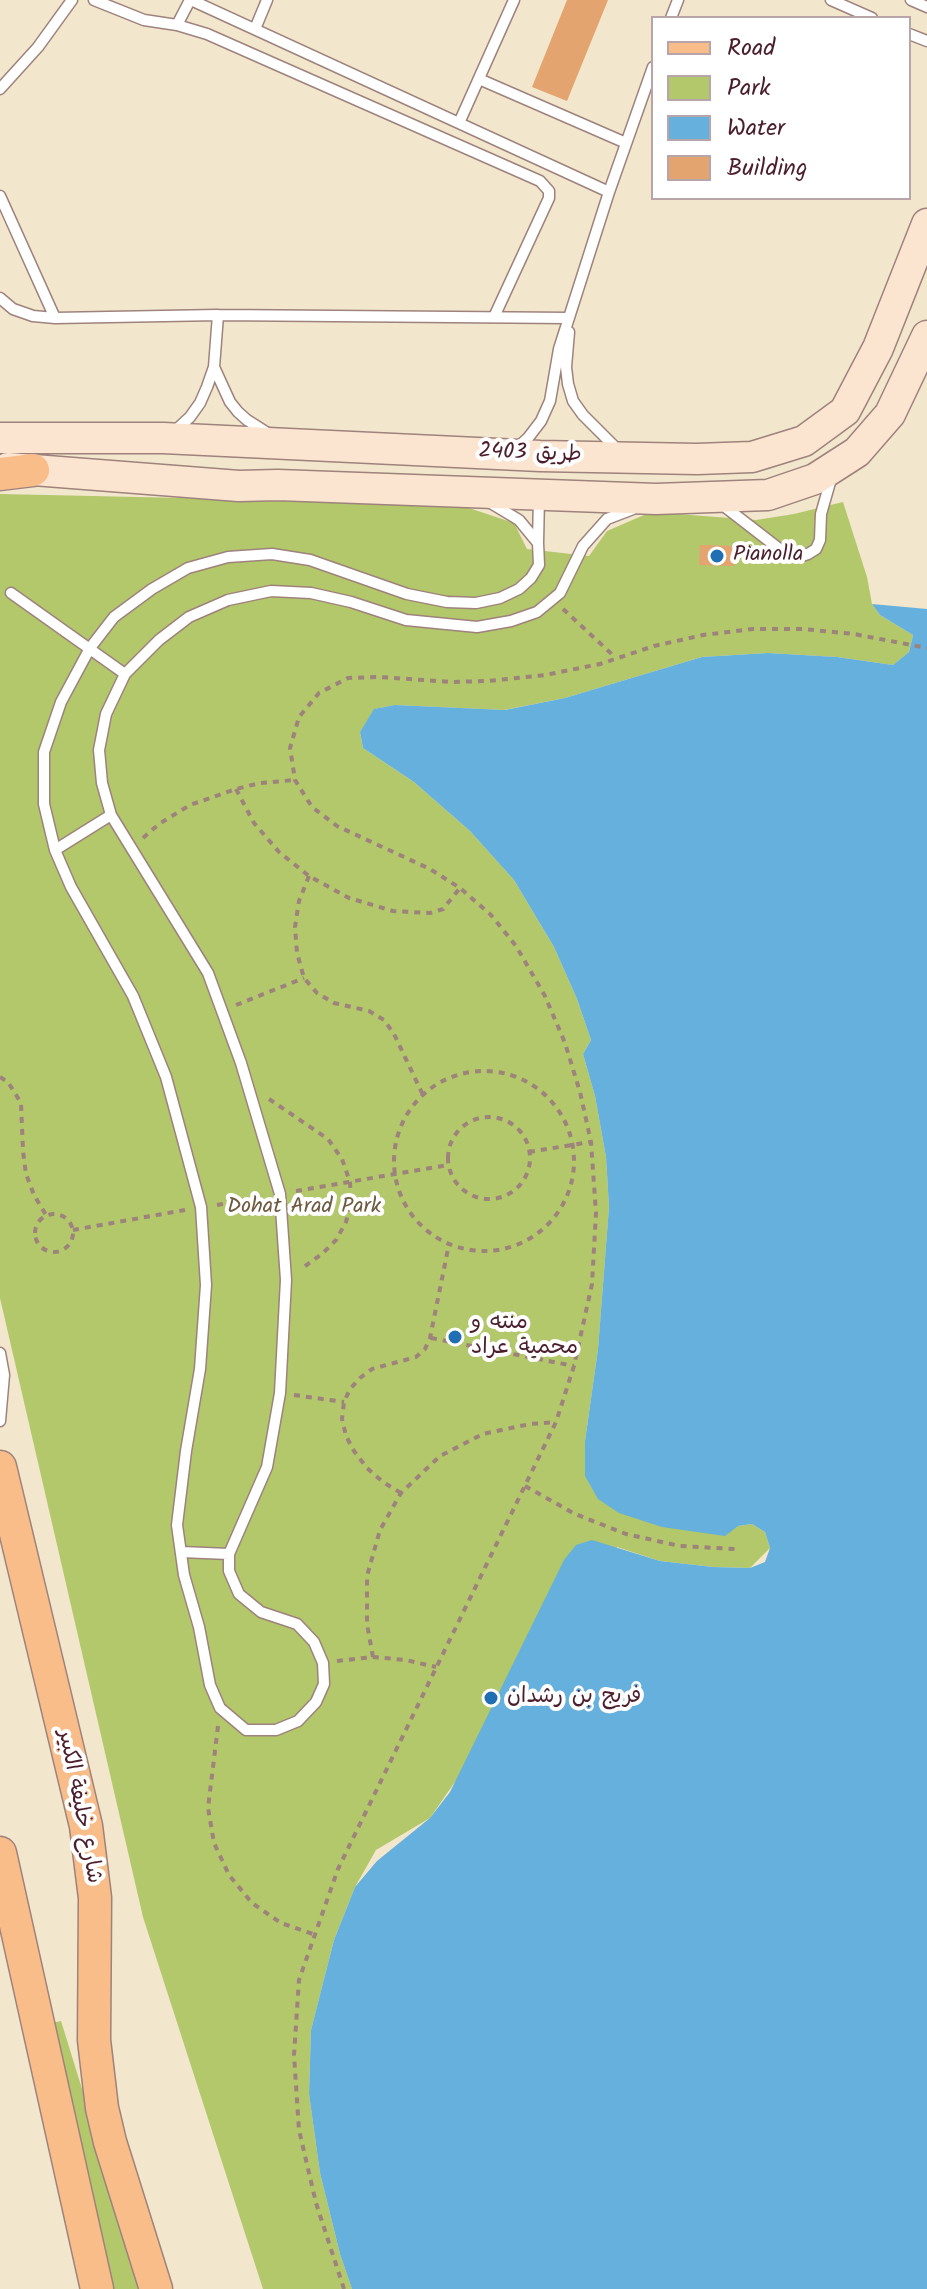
<!DOCTYPE html>
<html>
<head>
<meta charset="utf-8">
<style>
	body { margin:0 }
	#map { position:relative; width:927px; height:2289px; overflow:hidden; background:#f2e6cd; font-family:Kalam,sans-serif }
	canvas { display:block }
	.legend { position:absolute; left:651px; top:16px; width:260px; height:184px; box-sizing:border-box; background:#fff; border:2px solid #b7a5aa; margin:0; padding:10px 14px; list-style:none; font-size:24px; color:#4a1f2b }
	.legend li { display:flex; align-items:center; gap:16px; height:40px }
	.legend b { width:40px; border:2px solid #b7a5aa }
</style>
</head>
<body>
<div id="map">
<canvas width="927" height="2289"></canvas>
<ul class="legend">
<li><b style="height:10px;background:#f8bd89"></b>Road</li>
<li><b style="height:22px;background:#b3c76b"></b>Park</li>
<li><b style="height:22px;background:#65b0dd"></b>Water</li>
<li><b style="height:22px;background:#e4a46f"></b>Building</li>
</ul>
</div>
<script>
const g = document.querySelector('canvas').getContext('2d');
g.lineJoin = 'round';
function fill(path, color) { g.fillStyle = color; g.fill(path, 'evenodd'); }
const toPath = rows => new Path2D(rows.map(r => 'M' + r).join(''));
function strokePath(path, color, width, dash) { g.strokeStyle = color; g.lineWidth = width; g.lineCap = dash ? 'butt' : 'round'; g.setLineDash(dash || []); g.stroke(path); }
function write(font, color, halo, rows, align = 'center') {
  g.font = font + ' Kalam,"Playpen Sans Arabic",sans-serif'; g.lineWidth = 8; g.setLineDash([]); g.textBaseline = 'middle'; g.strokeStyle = halo; g.fillStyle = color; for (const [text, x, y, turn = 0] of rows) {
    g.save(); g.translate(x, y); g.rotate((+turn || 0) * Math.PI / 180); g.textAlign = isNaN(turn) ? turn : align; if (halo) g.strokeText(text, 0, 0); g.fillText(text, 0, 0); g.restore();
  }
}
fill(toPath([
	[0,494,457,504,514,523,527,549,589,556,607,531,651,512,756,520,794,514,843,502,867,577,872,604,880,615,913,635,909,652,893,665,837,657,768,653,702,657,565,698,504,710,395,705,375,709,360,732,363,748,414,782,470,831,514,880,554,947,577,999,591,1040,583,1054,595,1096,606,1157,609,1207,598,1349,585,1441,738,1526,752,1524,765,1532,770,1548,750,1568,713,1567,660,1561,617,1547,430,1818,376,1850,355,1887,334,1940,311,2030,309,2094,320,2173,340,2254,352,2289,263,2289,143,1917,0,1298],
	[61,2021,144,2289,109,2289,52,2023]
]), '#b3c76b');
fill(toPath([
	[872,604,927,609,927,2289,352,2289,340,2254,320,2173,309,2094,311,2030,334,1940,355,1887,377,1861,430,1818,450,1792,564,1560,576,1545,592,1540,660,1561,713,1567,750,1568,765,1562,770,1548,765,1532,752,1524,738,1526,725,1536,662,1527,619,1513,598,1499,585,1476,585,1441,598,1349,609,1207,606,1157,595,1096,583,1054,591,1040,577,999,554,947,514,880,470,831,414,782,363,748,360,732,374,709,395,705,505,710,565,698,702,657,768,653,837,657,893,665,909,652,913,635,880,615]
]), '#65b0dd');
fill(toPath([
	[567,0,608,0,567,101,532,87],
	[700,545,735,546,734,566,699,565]
]), '#e4a46f');
const service = toPath([
	[94,0,144,20,177,25,207,34,540,181,549,191,549,198,494,317],
	[191,0,609,192],
	[831,0,872,18],
	[911,0,927,7],
	[671,18,678,0],
	[177,25,190,0],
	[255,29,267,0],
	[909,34,927,41],
	[479,79,626,143],
	[0,89,38,47,72,0],
	[459,123,514,0],
	[0,196,55,318],
	[0,298,13,309,33,316,55,318,218,315,569,318],
	[569,332,566,367,568,384,573,401,583,415,617,449],
	[214,367,230,402,238,412,247,420,269,434],
	[175,431,190,417,200,403,207,387,214,367,218,315],
	[517,448,528,438,541,421,550,401,559,349,609,192,653,67],
	[489,502,519,520,538,543,539,565,531,578,519,589,500,598,476,603,447,602,407,594,310,560,272,554,228,557,188,568,152,589,114,617,90,648,61,702,44,752,44,804,55,850,71,887,133,996,166,1077,201,1207,206,1285,200,1369,186,1451,177,1525,184,1575,199,1627,210,1685,220,1708,246,1730,276,1730,298,1721,316,1702,324,1684,323,1663,314,1642,297,1624,261,1612,239,1594,229,1571,229,1554,267,1467,280,1393,286,1280,280,1194,241,1063,208,973,111,815,102,783,99,750,106,714,125,674,159,640,189,617,228,600,271,591,311,593,351,602,406,620,477,627,511,621,537,612,560,593,583,546,607,519,633,509],
	[720,503,782,551,790,556,799,557,808,554,816,549,820,540,821,514,831,479],
	[538,543,539,496],
	[11,593,125,674],
	[55,850,111,815],
	[0,1353,4,1375,0,1421],
	[181,1552,229,1554]
]);
const secondary = toPath([
	[0,438,163,438,540,456,697,459,752,457,804,441,845,411,878,348,927,224],
	[8,468,239,486,278,485,656,499,768,495,815,479,857,452,890,414,927,336]
]);
const primary = toPath([
	[0,474,33,470],
	[0,1467,86,1826,95,1898,94,2040,102,2108,110,2142,156,2289],
	[0,1853,97,2289]
]);
strokePath(service, '#9e827c', 13);
strokePath(secondary, '#9e827c', 33);
strokePath(primary, '#9e827c', 35);
strokePath(toPath([
	[563,609,615,657],
	[236,789,254,823,279,852,309,876,349,898,393,911,430,913,443,909,460,888],
	[143,838,159,824,190,805,236,789,260,783,295,780],
	[309,876,299,901,295,927,297,953,304,978,317,993,334,1003,369,1011,384,1020,394,1034,423,1095],
	[236,1005,304,978],
	'394 1161a90 90 0 1 1 180 0a90 90 0 1 1-180 0Z',
	[0,1077,8,1082,21,1103,23,1151,26,1174,34,1195,46,1215],
	[269,1099,328,1139,342,1159,350,1182,351,1202,346,1222,336,1240,322,1254,301,1269],
	'448 1158a41 41 0 1 1 82 0a41 41 0 1 1-82 0Z',
	[529,1152,590,1142],
	[296,1191,448,1165],
	[217,1205,264,1197],
	'35 1233a19 19 0 1 1 38 0a19 19 0 1 1-38 0Z',
	[73,1230,185,1210],
	[431,1338,574,1366],
	[294,1395,344,1402],
	[525,1486,575,1514,626,1534,680,1546,735,1549],
	[401,1493,383,1482,367,1468,354,1451,346,1436,342,1419,344,1402,350,1389,360,1378,372,1369,416,1357,425,1349,430,1338,449,1244],
	[373,1657,367,1624,367,1576,380,1530,401,1493,440,1456,483,1434,530,1424,556,1422],
	[337,1661,373,1657,406,1660,436,1667],
	[218,1726,208,1808,214,1843,229,1875,252,1903,281,1923,313,1934],
	[344,2289,316,2203,299,2130,294,2055,299,1980,338,1869,556,1422,574,1366,592,1284,596,1213,591,1142,580,1092,565,1043,545,996,516,946,491,915,460,888,430,869,337,826,312,807,295,780,290,748,299,717,319,693,348,678,380,677,452,682,488,681,545,675,600,664,654,646,703,635,753,629,803,629,854,634,927,648]
]), '#9e827c', 4, [6, 6]);
strokePath(service, '#fff', 10);
strokePath(secondary, '#fce5d0', 30);
strokePath(primary, '#f8bd89', 32);
for (const [x, y, r, color] of [
	[717,556,8,"#1f6fb2"],
	[455,1337,8,"#1f6fb2"],
	[491,1698,8,"#1f6fb2"]
]) { const dot = new Path2D(); dot.arc(x, y, r, 0, 2 * Math.PI); g.fillStyle = color; g.fill(dot); strokePath(dot, '#fff', 3); }
write('22px', '#4a1f2b', '#fff', [
	["طريق 2403",530,455,2],
	["شارع خليفة الكبير",78,1807,79]
]);
write('22px', '#4a1f2b', '#fff', [
	["Pianolla",733,556],
	["منته و",471,1324],
	["محمية عراد",471,1349],
	["فريج بن رشدان",507,1698]
], 'left');
write('22px', '#6f5a41', '#fff', [
	["Dohat Arad Park",304,1208]
]);
</script>
</body>
</html>
